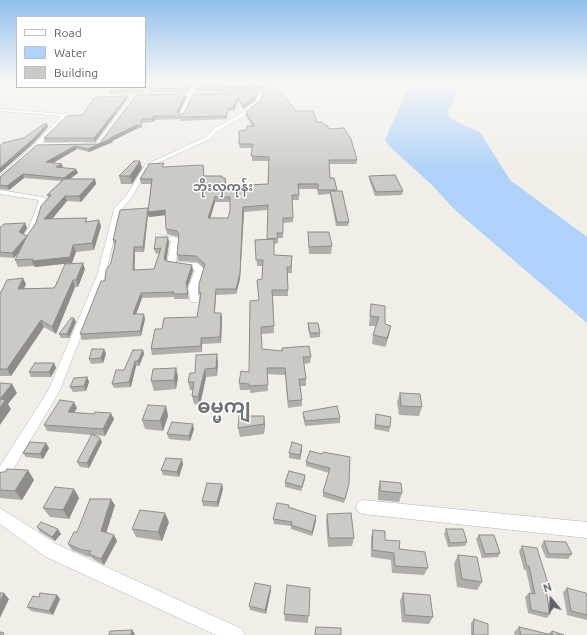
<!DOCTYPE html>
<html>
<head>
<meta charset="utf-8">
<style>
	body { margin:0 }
	#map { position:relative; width:587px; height:635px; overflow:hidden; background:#f0eee7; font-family:Ubuntu,sans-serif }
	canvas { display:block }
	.legend { position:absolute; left:16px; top:16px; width:130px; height:72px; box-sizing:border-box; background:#fff; border:1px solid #bfc0c2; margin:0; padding:5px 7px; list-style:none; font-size:12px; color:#5f6166 }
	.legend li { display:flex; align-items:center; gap:8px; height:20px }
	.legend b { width:20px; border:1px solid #bfc0c2 }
	.north { position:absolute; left:531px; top:579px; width:40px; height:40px; -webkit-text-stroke:3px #fff; paint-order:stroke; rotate:342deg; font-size:11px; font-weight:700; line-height:16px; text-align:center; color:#5f6166 }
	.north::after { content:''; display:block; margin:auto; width:14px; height:18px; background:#5f6166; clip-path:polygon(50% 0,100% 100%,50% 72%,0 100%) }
</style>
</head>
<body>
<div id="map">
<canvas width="587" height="635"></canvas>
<ul class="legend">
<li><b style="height:5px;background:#fff"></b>Road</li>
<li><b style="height:11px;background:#aed2f9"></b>Water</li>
<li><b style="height:11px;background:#cbcac4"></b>Building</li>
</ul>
<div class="north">N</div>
</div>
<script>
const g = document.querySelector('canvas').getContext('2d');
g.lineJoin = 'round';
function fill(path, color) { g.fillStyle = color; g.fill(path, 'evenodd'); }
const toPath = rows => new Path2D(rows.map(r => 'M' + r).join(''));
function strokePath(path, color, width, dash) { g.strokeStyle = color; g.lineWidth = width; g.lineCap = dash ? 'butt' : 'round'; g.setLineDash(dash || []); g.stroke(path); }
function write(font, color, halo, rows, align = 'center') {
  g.font = font + ' Ubuntu,"Noto Sans Myanmar",sans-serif'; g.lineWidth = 3; g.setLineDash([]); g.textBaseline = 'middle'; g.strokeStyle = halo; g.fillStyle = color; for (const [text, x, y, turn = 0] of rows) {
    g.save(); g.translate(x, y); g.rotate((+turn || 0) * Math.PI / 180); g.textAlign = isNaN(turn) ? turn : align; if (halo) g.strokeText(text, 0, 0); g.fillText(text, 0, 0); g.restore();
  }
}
fill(toPath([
	[410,83,463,83,459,87,448,111,449,117,459,123,480,132,510,180,587,237,587,323,455,210,431,184,389,146,385,140]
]), '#aed2f9');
const street = toPath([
	[146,83,150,83,148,94,189,93,194,83,198,83,194,93,207,94,192,96,183,116,181,117,179,116,188,96,136,97,100,146,98,147,85,147,82,145,85,143,96,143,131,97,55,97,34,94,0,105,0,103,32,92,34,87,38,87,36,92,55,95,144,94,146,83],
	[263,91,260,103,241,118,217,131,210,139,149,167,132,197,121,210,105,276,59,392,5,483,0,484,0,466,48,391,97,276,114,209,126,196,145,165,206,137,213,129,237,116,256,101,259,93,243,94,242,92,263,91],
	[0,109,67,114,67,116,42,143,69,143,72,145,69,147,38,147,0,180,0,175,35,144,61,116,0,111,0,109],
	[0,190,43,197,46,199,37,228,31,237,25,237,24,235,29,228,39,200,0,194,0,190],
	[156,234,178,238,179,240,176,262,197,263,204,269,198,289,199,300,197,302,191,302,188,289,195,270,192,268,168,266,167,264,171,241,156,238,156,234],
	[363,500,587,522,587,538,363,514,358,512,356,507,358,502,363,500],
	[0,508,58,545,242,629,245,635,216,635,46,557,0,524,0,508]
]);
strokePath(street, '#b4b6bb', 1);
fill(street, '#fff');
fill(toPath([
	[150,83,193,83,188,92,150,92,149,89],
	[269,83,273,89,296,111,324,125,329,129,357,160,356,164,329,164,330,178,337,190,337,191,349,222,348,226,336,226,330,194,318,195,317,189,298,189,299,200,292,200,293,222,283,223,283,238,278,238,278,243,274,244,274,255,292,256,292,273,288,273,288,296,273,296,274,333,261,334,262,349,311,357,310,363,304,364,306,379,306,386,300,386,302,400,302,406,288,408,285,375,267,374,268,391,250,393,250,390,240,390,239,383,249,372,262,279,263,266,257,266,255,240,267,240,268,210,244,212,240,279,236,294,216,295,215,313,221,313,222,318,221,343,202,344,202,352,152,355,151,349,162,329,197,317,200,297,199,293,204,268,197,262,178,261,177,255,179,238,178,237,167,234,166,229,166,215,149,217,148,214,144,252,135,252,135,270,154,269,159,253,156,254,154,249,169,242,166,262,192,265,193,271,187,288,189,299,174,299,174,297,142,298,136,314,145,319,141,336,82,340,80,334,105,281,111,263,115,245,114,245,113,240,148,210,151,184,141,184,140,179,164,167,204,176,222,178,226,186,268,184,269,161,252,161,252,148,240,148,239,144,246,130,252,126,246,116,246,112,261,100,264,91,196,91,196,88],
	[215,202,230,202,230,210,228,218,210,218],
	[126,87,144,87,143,93,111,94,110,91,125,90],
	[257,92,257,95,255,100,243,109,238,100,234,111,227,111,227,119,180,121,180,119,155,120,153,122,142,123,142,128,138,128,112,141,113,142,89,152,77,149,53,163,63,168,78,173,70,179,95,179,96,184,81,202,67,201,52,219,88,221,101,226,94,250,76,252,72,263,35,267,34,266,18,267,15,260,20,252,14,258,0,257,0,227,25,223,27,228,23,234,27,236,36,223,49,198,47,195,62,181,24,178,9,190,0,189,0,177,37,145,99,144,185,94,186,97,179,113,181,115],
	[127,96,128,98,95,142,45,142,44,138,82,115],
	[140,161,142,168,132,184,121,184,119,176],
	[369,176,403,191,402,195,375,196,369,179],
	[308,232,332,246,331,254,309,254,308,239],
	[85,269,78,287,75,287,56,334,44,327,11,376,0,376,0,294,26,284,24,288,53,288],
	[371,304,385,324,389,335,385,347,372,344,373,335,376,326,369,326],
	[74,318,76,322,69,338,61,338,59,334],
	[308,323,320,333,320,337,310,338,308,328],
	[104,349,106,354,103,363,91,364,89,359],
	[143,350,144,354,139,366,136,366,131,387,114,388,112,384,124,370],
	[218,362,217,376,206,377,200,405,194,404,192,396,193,390,190,390,188,382,195,373],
	[54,363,56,368,51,377,31,377,29,372],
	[176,368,178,377,176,389,154,391,151,381],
	[87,377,89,382,86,391,73,392,70,387],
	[400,393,422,407,419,416,399,415,397,402],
	[166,406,168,416,163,431,145,429,142,420],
	[77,408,74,412,114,419,105,436,94,435,102,442,89,468,80,467,77,462,92,435,47,431,44,425],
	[303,412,340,418,340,423,305,426,303,417],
	[376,414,390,427,389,432,374,429],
	[264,416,264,434,240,437,238,428],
	[194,429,190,441,169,439,167,434],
	[46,443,49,448,43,459,26,457,23,453],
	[302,445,302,450,300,460,289,458,289,453],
	[322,454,348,489,344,503,323,497,323,492,329,473,306,466,306,462],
	[183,464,179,477,163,475,161,470],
	[0,473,34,480,22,500,0,498],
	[305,479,301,491,285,487,285,482],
	[380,481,402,493,399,502,378,500,378,490],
	[222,484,223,489,218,507,203,506,202,501],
	[74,489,79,498,69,519,50,517,43,508],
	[115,505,106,532,114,535,117,541,104,565,93,559,91,557,86,556,72,550,68,544,77,532],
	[289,507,316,516,316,521,312,536,291,529,291,526,274,524,273,519],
	[327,514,354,538,352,546,328,547,326,523],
	[169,522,162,541,136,537,132,529],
	[37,527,61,534,55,541,40,532],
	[446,529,467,542,465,546,448,547,444,534],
	[373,530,385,540,428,568,424,575,392,573,391,560,371,557,371,538],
	[479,535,500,553,498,557,482,558,476,539],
	[544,541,572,554,568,559,546,558,541,546],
	[522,546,550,590,547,593,550,614,547,618,528,613,525,597,529,593,531,593,526,570,524,570,519,551],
	[458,555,482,582,477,590,457,587,454,564],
	[310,588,308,623,285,621,284,614],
	[567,588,587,596,587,620,567,615,563,592],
	[271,590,266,614,250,610,249,606],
	[403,593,433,617,429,624,402,622,400,601],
	[57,595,60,599,53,615,31,611,27,607,39,597],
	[474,619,488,635,471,635,471,623],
	[519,627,548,634,552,631,564,635,515,635,514,632]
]), '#afaea9');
fill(toPath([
	[191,83,193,83,188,92,188,88],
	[143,87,144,87,143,93,142,89],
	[257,92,257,95,255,100,243,109,243,106],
	[185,94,186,97,178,115,177,112],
	[127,96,128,98,95,142,94,138],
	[238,97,238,100,234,111,233,108],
	[154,116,155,120,153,122,152,119],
	[47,124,48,127,34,143,0,173,0,168],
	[137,125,138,128,112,141,113,142,89,152,88,149,110,139,110,138],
	[75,146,77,149,48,166,46,162],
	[140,161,142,168,132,184,130,176],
	[62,164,63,168,56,167],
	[76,169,78,173,65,182,64,178],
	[23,174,24,178,9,190,7,186],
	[95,179,96,184,81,202,79,196],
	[65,196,67,201,47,225,44,219],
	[215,197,215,202,209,223,208,218],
	[243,207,244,212,240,279,236,294,236,289],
	[148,208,149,212,165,210,166,215,149,217,148,214,144,252,143,247],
	[99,220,101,226,94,250,92,243],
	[25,223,27,228,22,237,19,232],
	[27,236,29,240,14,258,12,253],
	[168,237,169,242,166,264,164,259],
	[73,245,76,252,72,263,35,267,32,261],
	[134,247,135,252,134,275,133,270],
	[83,263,85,269,78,287,76,280],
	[192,265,193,271,187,288,186,283],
	[23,278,26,284,21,295,18,289],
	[73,280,75,287,56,334,52,327],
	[216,289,216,295,214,319,214,313],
	[141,293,142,298,134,320,133,314],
	[221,313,222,318,221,343,220,337],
	[144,314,145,319,141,336,140,331],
	[74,318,76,322,69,338,67,334],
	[41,320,44,327,11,376,7,369],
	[391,326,389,335,385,347,387,338],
	[201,338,202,344,202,352,201,346],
	[104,349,106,354,103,363,101,358],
	[143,350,144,354,139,366,138,361],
	[217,354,218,362,217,376,216,368],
	[135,361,136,366,131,387,129,382],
	[54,363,56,368,51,377,49,372],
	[176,368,178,377,176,389,174,380],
	[205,369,206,377,200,405,198,397],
	[87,377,89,382,86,391,84,386],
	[12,384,17,393,8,404,11,409,0,425,0,399],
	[74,402,77,408,71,418,68,412],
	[166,406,168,416,163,431,160,421],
	[111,413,114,419,105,436,103,429],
	[264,416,265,425,264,434],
	[193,424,194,429,190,441,189,436],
	[100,438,102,442,89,468,87,463],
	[46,443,49,448,43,459,40,454],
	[302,445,302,450,300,460,300,455],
	[182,459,183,464,179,477,177,472],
	[28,470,34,480,22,500,15,491],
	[305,475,305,479,301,491],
	[222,484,223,489,218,507,217,502],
	[74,489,79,498,69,519,63,510],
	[111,499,115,505,105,537,101,531],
	[165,513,169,522,162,541,158,532],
	[316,516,316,521,312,536,312,532],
	[58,529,61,534,55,541,52,537],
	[114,535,117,541,104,565,101,559],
	[271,586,271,590,266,614,265,610],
	[4,593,9,599,0,618,0,601],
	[57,595,60,599,53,615,49,611],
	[132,630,135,634,134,635,131,635]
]), '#8e8d89');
const building = toPath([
	[150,83,191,83,188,88,149,89,150,83],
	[197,83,269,83,273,89,279,89,296,111,313,111,317,122,322,122,324,125,327,125,329,129,344,128,351,139,357,160,329,160,330,178,334,178,337,190,318,190,318,184,298,184,299,195,292,195,293,218,283,218,283,233,277,233,278,238,267,239,268,205,243,207,240,273,236,289,216,289,214,313,221,313,220,337,201,338,201,346,151,349,155,329,162,329,164,318,197,317,201,293,199,293,199,284,205,264,196,256,177,255,179,234,177,231,166,229,165,210,148,212,152,179,140,179,149,164,164,163,162,167,203,165,204,176,222,176,222,178,225,178,226,186,268,184,269,157,251,156,253,144,239,144,239,131,246,130,247,126,254,126,246,112,261,100,265,87,196,88,197,83],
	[215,197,230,197,230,210,228,218,208,218,215,197],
	[126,87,143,87,142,89,110,91,125,90,126,87],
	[257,92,255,97,243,106,238,97,233,108,227,108,227,116,180,117,180,116,154,116,152,119,142,119,141,125,137,125,110,138,112,138,88,149,75,146,46,162,62,164,56,167,76,169,64,178,23,174,7,186,0,185,0,177,37,145,99,144,136,95,185,94,177,112,181,115,184,113,194,94,257,92],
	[127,96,94,138,44,138,67,116,82,115,95,97,127,96],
	[44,124,47,124,33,139,0,168,0,146,3,143,24,138,44,124],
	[134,161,140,161,130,176,119,176,134,161],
	[395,175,403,191,376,192,369,176,395,175],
	[64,179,95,179,79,196,65,196,44,219,87,218,85,222,99,220,92,243,73,245,70,257,32,261,33,259,15,260,28,234,36,223,41,206,51,195,47,195,64,179],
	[330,191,342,191,349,222,337,222,330,191],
	[148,208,143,247,134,247,133,270,154,269,161,248,154,249,156,237,168,237,164,259,166,261,192,265,186,283,188,294,173,294,174,292,141,293,133,314,144,314,140,331,80,334,101,281,105,281,106,270,111,263,116,240,113,240,120,210,148,208],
	[25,223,19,232,27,236,12,253,0,252,0,227,1,227,4,224,25,223],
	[308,232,329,232,332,246,309,247,308,232],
	[274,239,274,255,292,256,291,267,287,267,288,290,272,290,274,326,261,327,262,349,282,351,282,348,309,346,311,357,303,357,306,379,299,379,302,400,288,401,285,368,267,368,268,385,249,386,249,384,239,383,241,371,249,372,250,301,259,300,257,280,262,279,263,260,256,260,255,240,274,239],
	[83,263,76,280,73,280,52,327,41,320,7,369,0,369,0,294,7,280,23,278,18,289,53,288,55,287,65,264,83,263],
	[371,304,385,306,385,324,391,326,387,338,373,335,379,317,370,316,371,304],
	[71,318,74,318,67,334,59,334,71,318],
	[308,323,318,323,320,333,310,333,308,323],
	[92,349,104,349,101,358,89,359,92,349],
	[133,350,143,350,138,361,135,361,129,382,112,384,116,370,124,370,133,350],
	[217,354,216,368,205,369,198,397,192,396,194,382,188,382,190,373,195,373,196,355,217,354],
	[35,363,54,363,49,372,29,372,35,363],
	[176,368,174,380,151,381,153,369,176,368],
	[87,377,84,386,70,387,74,378,87,377],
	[0,383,12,384,0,399,0,383],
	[400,393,420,394,422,407,401,406,400,393],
	[0,399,5,400,0,408,0,399],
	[60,400,74,402,68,412,94,414,95,412,111,413,103,429,44,425,60,400],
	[148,405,166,406,160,421,142,420,148,405],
	[337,406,340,418,305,421,303,412,337,406],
	[376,414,391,417,390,427,375,425,376,414],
	[239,416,264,416,264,424,238,428,239,416],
	[172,422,193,424,189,436,167,434,172,422],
	[92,434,100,438,87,463,77,462,92,434],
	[30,442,46,443,40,454,23,453,30,442],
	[292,442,302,445,300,455,289,453,292,442],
	[310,451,322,454,323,452,350,457,349,484,345,499,323,492,330,468,306,462,310,451],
	[166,458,182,459,177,472,161,470,166,458],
	[7,469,28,470,15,491,0,490,0,473,1,472,5,472,7,469],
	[289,471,305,475,302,487,285,482,289,471],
	[380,481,401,483,402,493,380,491,380,481],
	[207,483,222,484,217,502,202,501,207,483],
	[55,487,74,489,63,510,43,508,55,487],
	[90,499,111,499,101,531,114,535,101,559,89,554,91,551,82,550,68,544,74,532,77,532,90,499],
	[277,503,289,505,288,507,316,516,312,532,291,525,292,522,273,519,277,503],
	[140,510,165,513,158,532,132,529,140,510],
	[351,513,354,538,329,538,327,514,351,513],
	[41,522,58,529,52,537,37,527,41,522],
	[446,529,463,529,467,542,450,543,446,529],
	[373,530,385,531,385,540,400,541,399,549,425,552,428,568,395,566,394,553,372,550,373,530],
	[479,535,494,535,500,553,485,554,479,535],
	[544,541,566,542,572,554,549,554,544,541],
	[522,546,537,548,550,590,546,590,550,614,531,610,529,593,535,594,529,566,527,566,522,546],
	[458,555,477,557,482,582,462,579,458,555],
	[255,583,271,586,265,610,249,606,255,583],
	[287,585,310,588,309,616,284,614,287,585],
	[567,588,586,593,587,596,587,615,571,611,567,588],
	[0,593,4,593,0,601,0,593],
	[40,593,57,595,49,611,27,607,33,596,39,597,40,593],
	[403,593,430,595,433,617,405,615,403,593],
	[474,619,488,624,488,635,473,635,474,619],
	[316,627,341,628,341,635,315,635,316,627],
	[519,627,552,635,552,631,564,635,521,635,519,627],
	[132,630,131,635,109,635,110,631,132,630],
	[0,632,4,633,3,635,0,635,0,632]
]);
fill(building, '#cbcac4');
strokePath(building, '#8e8d89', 1);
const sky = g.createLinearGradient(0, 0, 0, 172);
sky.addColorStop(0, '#91c0ef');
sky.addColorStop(0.48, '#f8f7f4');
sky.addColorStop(1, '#f8f7f400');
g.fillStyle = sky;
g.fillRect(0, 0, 587, 172);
write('bold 13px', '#707378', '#fff', [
	["ဘိုးလှကုန်း",223,187]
]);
write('bold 19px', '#707378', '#fff', [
	["ဓမ္မကျ",224,407]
]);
</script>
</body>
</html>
